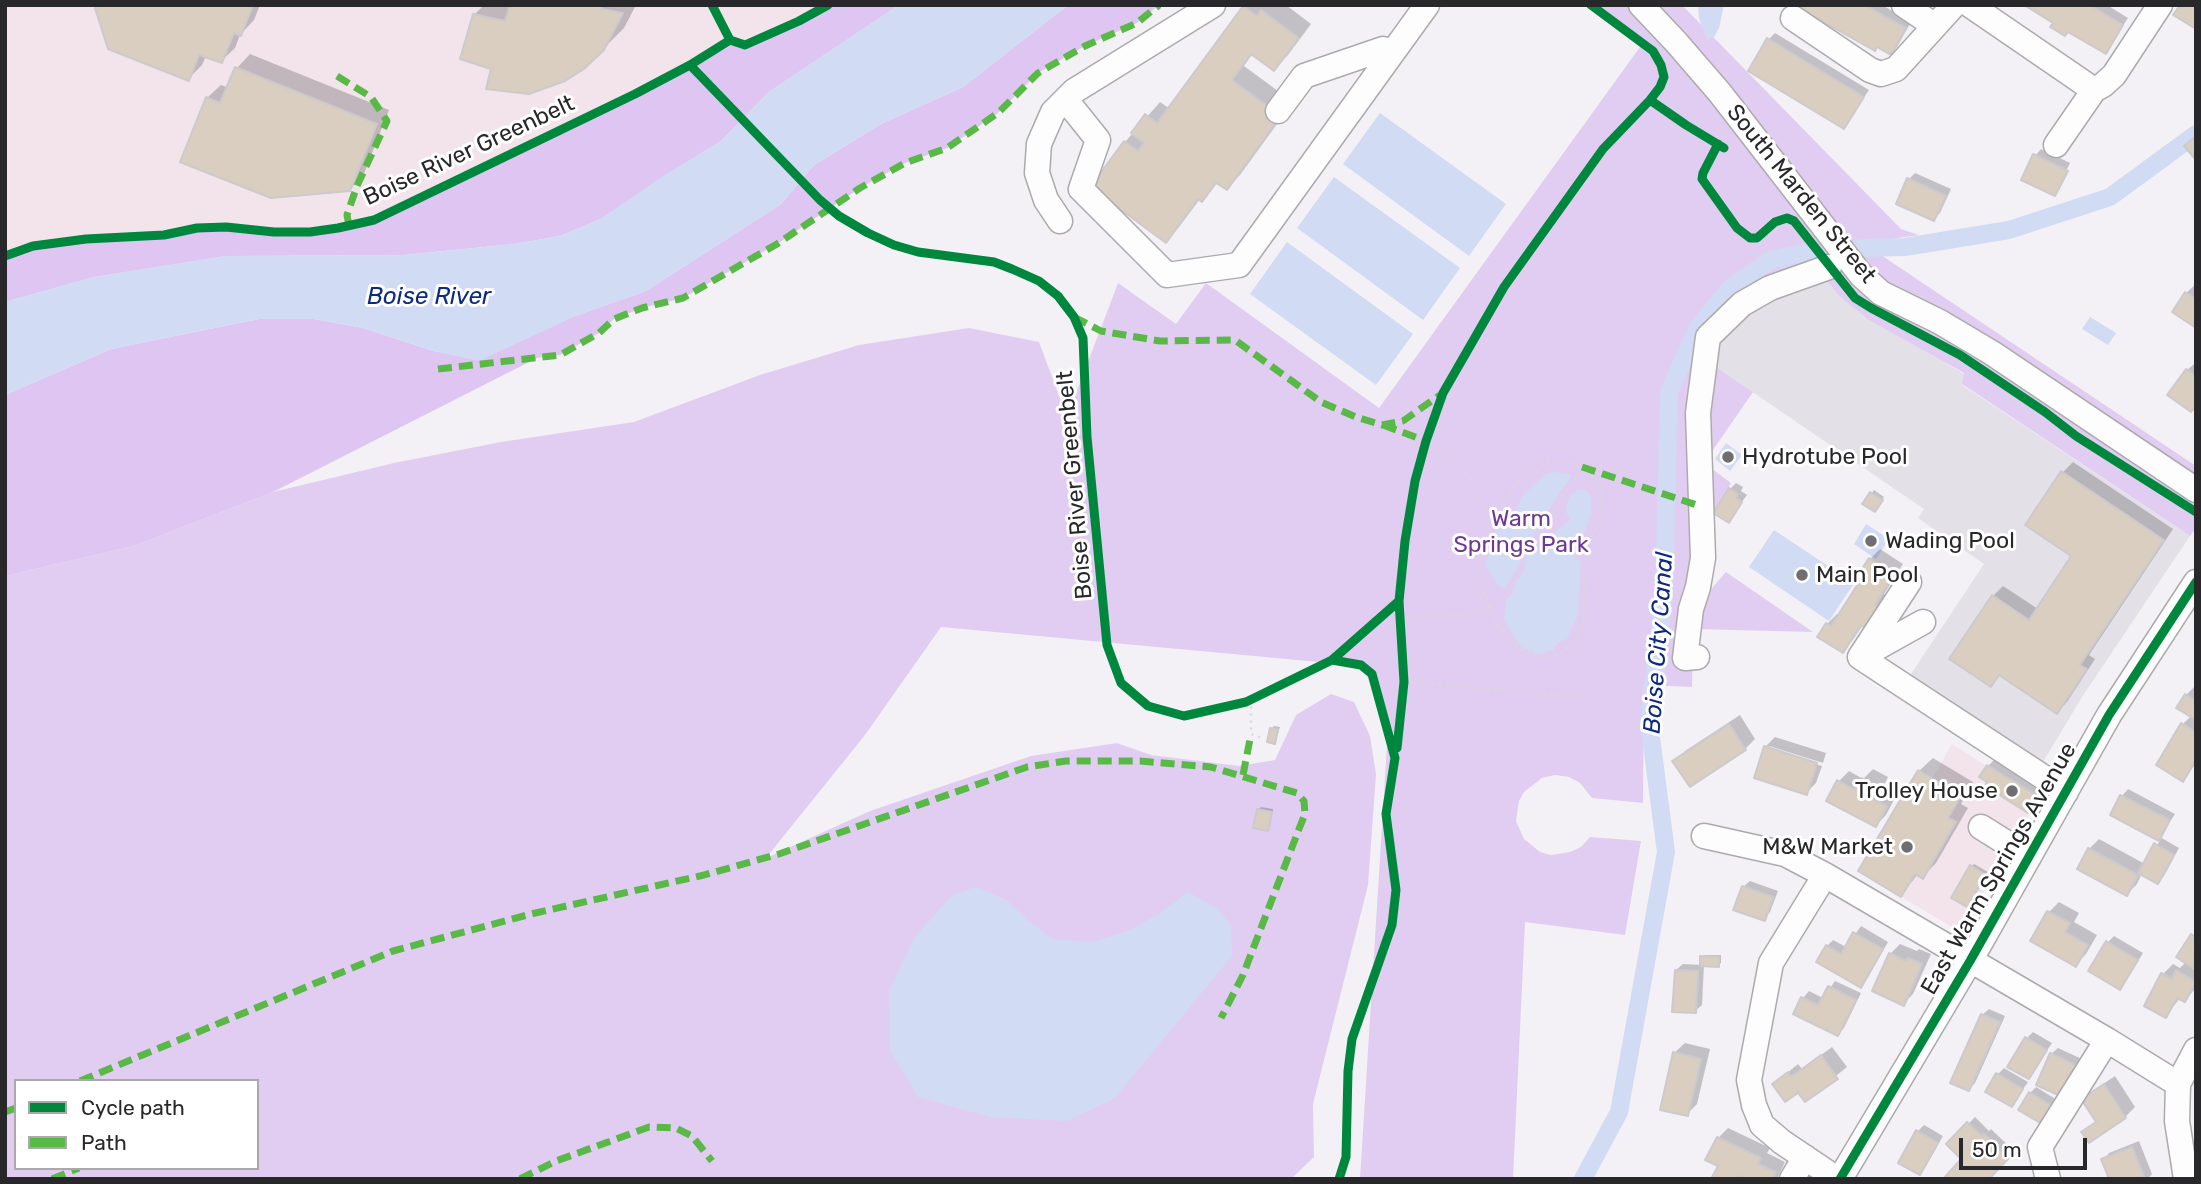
<!DOCTYPE html>
<html>
<head>
<meta charset="utf-8">
<style>
	body { margin:0 }
	#map { position:relative; width:2201px; height:1184px; overflow:hidden; background:#f3f1f5; font-family:Rubik,sans-serif }
	canvas { display:block }
	.frame { position:absolute; inset:0; border:7px solid #282729; pointer-events:none }
	.legend { position:absolute; left:14px; top:1079px; width:245px; height:91px; box-sizing:border-box; background:#fff; border:2px solid #a9a9a9; margin:0; padding:9px 12px; list-style:none; font-size:21px; color:#282729 }
	.legend li { display:flex; align-items:center; gap:14px; height:35px }
	.legend b { width:35px; border:2px solid #a9a9a9 }
	.scale { position:absolute; left:1959px; top:1138px; width:128px; height:32px; box-sizing:border-box; border:4px solid #282729; border-top:0; padding-left:9px; font-size:21px; line-height:24px; white-space:nowrap; color:#282729; -webkit-text-stroke:5px #fff; paint-order:stroke }
</style>
</head>
<body>
<div id="map">
<canvas width="2201" height="1184"></canvas>
<div class="frame"></div>
<ul class="legend">
<li><b style="height:9px;background:#00873e"></b>Cycle path</li>
<li><b style="height:9px;background:#58b947"></b>Path</li>
</ul>
<div class="scale">50 m</div>
</div>
<script>
const g = document.querySelector('canvas').getContext('2d');
g.lineJoin = 'round';
function fill(path, color) { g.fillStyle = color; g.fill(path, 'evenodd'); }
const toPath = rows => new Path2D(rows.map(r => 'M' + r).join(''));
function strokePath(path, color, width, dash) { g.strokeStyle = color; g.lineWidth = width; g.lineCap = dash ? 'butt' : 'round'; g.setLineDash(dash || []); g.stroke(path); }
function write(font, color, halo, rows, align = 'center') {
  g.font = font + ' Rubik,sans-serif'; g.lineWidth = 6; g.setLineDash([]); g.textBaseline = 'middle'; g.strokeStyle = halo; g.fillStyle = color; for (const [text, x, y, turn = 0] of rows) {
    g.save(); g.translate(x, y); g.rotate((+turn || 0) * Math.PI / 180); g.textAlign = isNaN(turn) ? turn : align; if (halo) g.strokeText(text, 0, 0); g.fillText(text, 0, 0); g.restore();
  }
}
fill(toPath([
	[5,5,855,5,560,221,5,291],
	[1952,744,2038,799,1960,932,1860,872,1932,779]
]), '#f2e4ea');
fill(toPath([
	[1826,278,1838,295,1880,324,1964,374,1962,385,2190,536,2084,694,2043,762,1907,680,1984,564,1918,518,1924,509,1713,365,1722,338,1752,307]
]), '#e4e0e8');
fill(toPath([
	[1584,5,1682,5,1901,229,1919,235,1863,243,2196,466,2196,528,2190,536,1962,384,1964,373,1869,320,1838,295,1826,279,1752,307,1722,338,1714,358,1713,365,1753,392,1704,463,1731,483,1709,524,1712,588,1726,572,1813,632,1693,629,1692,687,1644,685,1643,803,1592,798,1580,783,1569,777,1555,775,1542,778,1524,792,1519,801,1516,821,1524,839,1540,852,1551,855,1570,852,1581,847,1590,837,1641,841,1625,935,1525,922,1513,1179,1360,1179,1388,729,1372,674,1362,666,941,627,865,735,766,858,870,811,1031,756,1117,743,1151,755,1239,766,1275,760,1296,715,1331,694,1354,702,1370,736,1376,774,1368,885,1313,1104,1314,1157,1291,1179,5,1179,5,576,134,546,273,492,394,463,501,442,634,422,760,375,859,345,969,328,1039,342,1067,417,1118,283,1176,324,1206,283,1379,408,1640,47],
	[16,1081,257,1081,257,1168,16,1168]
]), '#e2cdf2');
fill(toPath([
	[828,5,899,5,769,92,721,141,663,177,601,219,560,236,514,244,404,255,226,256,94,277,5,302,5,256,33,246,86,239,164,235,197,228,226,227,274,232,310,232,338,228,374,220,455,183,690,65,730,40,745,45,799,21],
	[1068,5,1159,5,1137,23,1085,46,1038,73,998,113,947,148,905,163,860,188,777,244,683,298,642,308,614,319,599,333,560,355,537,358,273,492,134,546,5,576,5,395,111,349,259,319,314,319,363,328,437,352,578,315,646,291,781,204,814,165,881,124,963,87]
]), '#dec5f2');
fill(toPath([
	[899,5,1068,5,963,87,881,124,814,165,781,204,646,291,578,315,479,361,437,352,363,328,314,319,259,319,111,349,5,395,5,302,94,277,226,256,404,255,514,244,560,236,601,219,663,176,721,141,769,92],
	[1698,5,1724,5,1719,28,1714,37,1707,40,1699,18],
	[1380,113,1506,204,1469,256,1343,164],
	[1334,177,1460,268,1423,320,1297,228],
	[1287,242,1413,334,1376,385,1250,294],
	[2090,317,2116,333,2108,345,2082,329],
	[1726,443,1742,455,1730,471,1715,459],
	[1555,472,1571,475,1569,480,1559,493,1535,534,1526,543,1519,566,1504,589,1496,583,1485,565,1497,526,1510,512,1516,510,1522,497,1535,484,1546,474],
	[1579,489,1586,490,1591,497,1591,514,1580,546,1572,548,1556,540,1555,532,1568,522,1570,518,1567,514,1566,507,1571,495],
	[1866,524,1889,539,1876,559,1854,544],
	[1774,530,1854,583,1829,621,1749,567],
	[1557,546,1581,561,1578,614,1567,639,1559,642,1553,650,1538,654,1522,648,1514,637,1504,619,1506,600,1512,593,1517,578,1520,578,1524,571,1527,551,1531,548,1542,554],
	[975,887,1007,900,1031,923,1053,939,1093,942,1130,930,1160,913,1188,892,1217,908,1231,925,1232,956,1115,1098,1067,1121,990,1117,918,1097,890,1051,889,990,914,938,952,895]
]), '#d1dbf3');
fill(toPath([
	[98,5,260,5,254,20,240,35,235,48,221,61,206,56,202,65,189,78],
	[484,5,636,5,624,28,603,49,493,68,474,15],
	[1247,5,1286,5,1311,24,1288,55,1274,69,1253,53,1244,66,1293,102,1240,175,1226,188,1218,182,1200,199,1179,227,1166,241,1125,142,1160,102,1170,109],
	[1797,5,1882,5,1911,22,1897,47,1890,53],
	[2027,5,2107,5,2128,18,2106,52],
	[1775,33,1869,90,1844,127,1769,39],
	[250,54,389,110,363,176,349,190,207,98,221,85,229,88,237,68],
	[2041,149,2070,163,2057,189,2060,189,2055,194,2035,156],
	[1915,173,1951,189,1940,213,1933,219,1909,179],
	[2196,284,2196,326,2186,293],
	[2194,364,2196,366,2196,405,2187,370],
	[2073,462,2173,529,2089,655,2095,659,2067,702,2057,712,2001,674,1991,685,1993,596,2003,586,2038,609,2074,555,2063,472],
	[1736,483,1743,487,1741,491,1747,495,1728,521,1730,489],
	[1874,490,1884,497,1877,507,1865,503],
	[1880,549,1903,564,1884,594,1889,597,1863,625,1852,641,1842,651,1827,624,1837,614,1840,616,1865,576,1870,559],
	[2196,685,2196,764,2182,779,2183,724,2192,715,2186,695],
	[1740,715,1755,739,1745,749,1690,785,1675,761,1685,751],
	[1274,726,1280,727,1275,742,1271,729],
	[1775,737,1826,753,1823,763,1769,746,1769,750,1822,766,1816,783,1806,793,1765,747],
	[1933,758,1973,782,1961,804,1968,808,1936,863,1922,877,1918,874,1901,895,1919,771],
	[1994,760,2043,789,2028,811,1988,766],
	[1873,769,1888,777,1882,789,1896,796,1886,815,1876,825,1839,781,1849,771,1863,779],
	[2128,789,2175,814,2160,837,2179,848,2164,876,2158,882,2142,873,2137,884,2127,894,2089,849,2099,839,2145,864,2161,839,2112,814,2122,796],
	[1261,807,1273,809,1270,827,1268,829,1258,810],
	[1974,864,1988,872,1969,902,1972,866],
	[1750,881,1778,891,1770,912,1764,919,1743,887],
	[2059,902,2079,913,2074,922,2097,935,2086,954,2076,964,2033,940,2049,912],
	[1861,926,1888,942,1867,979,1861,986,1827,946,1833,940,1846,947],
	[2196,932,2196,988,2185,1000,2180,998,2166,1016,2163,974,2173,964,2180,968,2186,962,2179,957],
	[2114,936,2143,953,2126,981,2120,988,2107,943],
	[1900,944,1917,951,1919,949,1931,954,1913,994,1903,1004,1890,954],
	[1705,955,1721,955,1721,963,1718,966,1704,965,1702,1005,1695,1011,1676,970,1683,964,1702,965,1702,957],
	[1835,981,1861,993,1844,1028,1838,1034,1795,1014,1803,998,1809,991,1823,998],
	[1989,1009,2005,1016,1975,1083,1969,1089,1982,1015],
	[2033,1032,2052,1043,2029,1077,2027,1038],
	[1685,1043,1710,1049,1697,1104,1687,1114,1674,1053],
	[1832,1047,1847,1067,1806,1100,1799,1090,1774,1084,1798,1064,1802,1069],
	[2058,1048,2084,1060,2071,1090,2051,1054],
	[2004,1068,2028,1082,2012,1105,1998,1074],
	[2115,1076,2135,1107,2125,1117,2089,1140,2083,1132,2097,1120,2084,1100,2094,1090],
	[2036,1087,2062,1103,2053,1119,2030,1093],
	[1975,1117,1989,1131,1991,1129,2014,1151,1987,1179,1949,1144],
	[1924,1125,1943,1136,1926,1166,1919,1173,1918,1131],
	[1728,1128,1770,1148,1767,1153,1785,1162,1777,1179,1748,1179,1742,1176,1741,1179,1713,1179,1720,1165,1708,1159,1718,1138],
	[2139,1141,2152,1174,2147,1179,2110,1179,2103,1160,2109,1153]
]), '#0003');
strokePath(toPath([
	[1861,248,1905,247,2009,230,2110,197,2196,134],
	[1583,1179,1619,1112,1666,852,1649,722,1664,595,1669,392,1697,329,1728,290,1770,260,1812,251]
]), '#d1dbf3', 18);
const building = toPath([
	[96,5,253,5,241,36,234,33,222,63,199,55,189,81,108,49,95,8,96,5],
	[510,5,603,5,602,9,623,13,604,50,584,69,565,81,529,94,486,89,491,69,460,59,473,14,505,21,510,5],
	[1793,5,1864,5,1906,28,1891,55,1877,47,1875,51,1793,5],
	[2024,5,2090,5,2123,25,2106,54,2068,32,2065,36,2050,27,2053,23,2024,5],
	[2180,5,2196,5,2196,29,2173,15,2180,5],
	[1243,6,1257,16,1261,10,1299,38,1274,71,1251,54,1232,80,1281,116,1227,190,1216,183,1202,202,1198,199,1166,243,1090,187,1124,141,1138,151,1144,143,1131,133,1145,114,1157,123,1243,6],
	[1767,38,1864,97,1844,129,1748,71,1767,38],
	[235,67,377,124,350,191,271,198,180,162,206,97,220,103,235,67],
	[2196,136,2196,160,2184,146,2196,136],
	[2033,154,2068,171,2055,196,2021,180,2033,154],
	[1907,178,1946,196,1934,221,1896,204,1907,178],
	[2185,292,2196,299,2196,328,2172,312,2185,292],
	[2186,369,2196,376,2196,406,2191,412,2167,395,2186,369],
	[2061,471,2164,540,2080,665,2087,669,2057,714,1999,675,1991,687,1949,659,1992,595,2029,620,2071,556,2025,525,2061,471],
	[1729,488,1738,494,1736,498,1742,502,1729,523,1713,513,1729,488],
	[1870,492,1883,500,1875,512,1862,504,1870,492],
	[1869,558,1894,574,1875,605,1880,608,1867,629,1861,625,1843,653,1817,637,1826,623,1831,626,1863,576,1859,573,1869,558],
	[2185,694,2196,701,2196,720,2176,708,2185,694],
	[2181,723,2196,732,2196,760,2183,782,2156,765,2181,723],
	[1729,724,1746,750,1690,787,1672,761,1729,724],
	[1270,728,1278,730,1275,744,1267,742,1270,728],
	[1764,746,1817,763,1807,795,1754,778,1764,746],
	[1987,765,2038,796,2028,813,1985,786,1987,782,1979,777,1987,765],
	[1918,770,1961,796,1948,818,1956,822,1923,879,1915,874,1901,897,1858,871,1918,770],
	[1861,778,1879,787,1873,799,1887,806,1876,827,1826,801,1837,780,1855,790,1861,778],
	[2120,795,2170,820,2159,841,2110,815,2120,795],
	[1257,809,1272,812,1268,831,1253,828,1257,809],
	[2154,843,2174,855,2158,884,2138,873,2154,843],
	[2088,848,2138,875,2127,896,2077,869,2088,848],
	[1970,865,1986,875,1967,907,1951,898,1970,865],
	[1742,886,1773,897,1765,921,1733,910,1742,886],
	[2047,911,2070,923,2065,932,2088,945,2076,967,2030,941,2047,911],
	[1853,932,1883,949,1861,988,1816,962,1826,945,1841,954,1853,932],
	[2191,934,2196,937,2194,969,2176,957,2191,934],
	[2106,941,2138,960,2120,990,2088,971,2106,941],
	[1889,953,1906,961,1908,958,1922,964,1904,1006,1872,991,1889,953],
	[1700,956,1719,957,1719,967,1700,966,1700,956],
	[1675,970,1698,971,1696,1013,1672,1012,1675,970],
	[2176,970,2196,982,2185,1002,2177,998,2166,1018,2144,1006,2161,973,2172,979,2176,970],
	[1828,986,1856,1000,1838,1036,1793,1014,1801,997,1818,1005,1828,986],
	[1981,1014,2000,1022,1969,1091,1950,1083,1981,1014],
	[2025,1037,2047,1050,2029,1079,2007,1067,2025,1037],
	[1673,1052,1701,1059,1688,1116,1660,1110,1673,1052],
	[2050,1053,2079,1067,2065,1098,2036,1085,2050,1053],
	[1821,1055,1838,1079,1805,1102,1798,1093,1785,1102,1772,1084,1788,1072,1791,1077,1821,1055],
	[1996,1073,2023,1089,2012,1107,1985,1092,1996,1073],
	[2104,1084,2126,1118,2089,1143,2081,1132,2096,1122,2081,1099,2104,1084],
	[2029,1092,2057,1109,2047,1127,2018,1110,2029,1092],
	[1967,1122,1982,1136,1984,1134,2009,1158,1989,1179,1943,1179,1961,1159,1946,1144,1967,1122],
	[1916,1130,1938,1143,1920,1175,1898,1163,1916,1130],
	[1717,1137,1761,1158,1758,1164,1776,1172,1773,1179,1744,1179,1738,1176,1737,1179,1711,1179,1718,1166,1705,1160,1717,1137],
	[2132,1147,2145,1179,2109,1179,2101,1159,2132,1147]
]);
fill(building, '#d9cec0');
strokePath(building, '#cccacc', 2);
const minor = toPath([
	[1641,5,1676,42,1720,93,1861,275,1881,293,1940,322,1992,353,2196,490],
	[1904,5,1935,26],
	[1970,5,2094,90],
	[1793,18,1870,70,1881,74,1896,69,1954,5],
	[1066,100,1098,140,1081,189,1167,275,1239,265,1427,5],
	[1278,111,1304,76,1383,49,1391,54],
	[2056,145,2094,90,2103,85,2114,75,2160,5],
	[1060,221,1046,200,1037,173,1039,144,1053,112,1074,91,1213,5],
	[1909,582,1860,657,2066,792],
	[1864,655,1923,622],
	[1697,657,1685,658,1691,609,1698,587,1703,558,1698,413,1708,337,1742,304,1770,288,1829,267],
	[1981,827,2029,857],
	[1704,836,1785,854,1825,875,2107,1040,2178,1084,2177,1121,2186,1179],
	[1825,875,1771,963,1749,1080,1754,1105,1762,1125,1782,1142,1837,1179],
	[2178,1084,2196,1050],
	[1792,1179,1805,1157],
	[1840,1179,1970,961,2109,715,2196,582],
	[2048,1179,2040,1147,2107,1040]
]);
strokePath(minor, '#acaaac', 27);
strokePath(toPath([
	[1424,448,1442,453,1462,467,1494,522,1505,499,1520,479,1547,462,1571,463,1582,467,1595,479,1600,489,1602,511,1589,549,1583,619,1576,641,1559,655,1547,658,1523,651,1507,638,1497,623,1484,595,1479,568,1481,552,1494,522],
	[1543,541,1545,531,1561,498,1582,467],
	[1399,619,1468,614,1491,608],
	[1404,682,1586,697],
	[1246,702,1251,706,1251,734,1262,738]
]), '#dad9da', 2.5, [2, 5]);
strokePath(minor, '#fdfdfe', 24);
strokePath(toPath([
	[337,76,371,97,387,121,357,186,347,215,349,226],
	[1074,317,1101,331,1160,341,1235,340,1321,402,1356,417,1382,425,1403,421,1440,395],
	[438,369,560,355,599,333,614,319,642,308,683,298,777,244,860,188,905,163,947,148,998,113,1038,73,1085,46,1137,23,1159,5],
	[1383,425,1426,441],
	[1582,467,1700,506],
	[1243,775,1251,734],
	[80,1081,393,951,531,914,704,875,779,854,1027,767,1066,761,1140,761,1211,767,1297,793,1304,801,1305,814,1299,829,1243,975,1221,1018],
	[5,1112,16,1108],
	[52,1179,79,1168],
	[520,1179,556,1161,649,1127,676,1128,692,1136,712,1161]
]), '#58b947', 7, [14, 7]);
strokePath(toPath([
	[712,5,730,40,745,45,799,21,828,5],
	[690,65,820,200,839,216,868,233,894,245,918,252,994,262,1012,269,1039,281,1058,296,1074,317,1083,338,1087,437,1107,645,1121,683,1148,706,1184,716,1246,702,1332,660,1361,665,1372,674,1395,758,1386,814,1396,890,1392,925,1352,1039,1348,1071,1346,1157,1339,1179],
	[1650,100,1686,125,1724,148],
	[1718,144,1703,173,1702,179,1737,228,1750,238,1757,238,1775,222,1787,218,1794,221,1855,298,1871,308,1960,355,2045,412,2076,436,2196,512],
	[5,256,33,246,86,239,164,235,197,228,226,227,274,232,310,232,338,228,374,220,635,94,690,65,730,40],
	[1332,660,1399,601],
	[1397,748,1404,682,1399,601,1405,541,1415,481,1426,441,1443,393,1504,287,1603,149,1650,100,1660,87,1664,77,1661,65,1653,51,1591,5],
	[1840,1179,1970,961,2109,715,2196,582]
]), '#00873e', 9);
for (const [x, y, r, color] of [
	[1728,457,7,"#6f6e70"],
	[1871,541,7,"#6f6e70"],
	[1802,575,7,"#6f6e70"],
	[2012,791,7,"#6f6e70"],
	[1907,847,7,"#6f6e70"]
]) { const dot = new Path2D(); dot.arc(x, y, r, 0, 2 * Math.PI); g.fillStyle = color; g.fill(dot); strokePath(dot, '#fff', 2.5); }
write('23px', '#282729', '#fff', [
	["Boise River Greenbelt",469,151,-25],
	["South Marden Street",1801,194,51],
	["Boise River Greenbelt",1075,485,-95],
	["East Warm Springs Avenue",1999,869,-60]
]);
write('23px', '#282729', '#fff', [
	["Hydrotube Pool",1742,457],
	["Wading Pool",1885,541],
	["Main Pool",1816,575],
	["Trolley House",1998,791,"right"],
	["M&W Market",1893,847,"right"]
], 'left');
write('23px', '#6f3892', '#fff', [
	["Warm",1521,519],
	["Springs Park",1521,545]
]);
write('italic 24px', '#0c2a7f', '#fff', [
	["Boise River",429,297],
	["Boise City Canal",1659,643,-86]
]);
</script>
</body>
</html>
